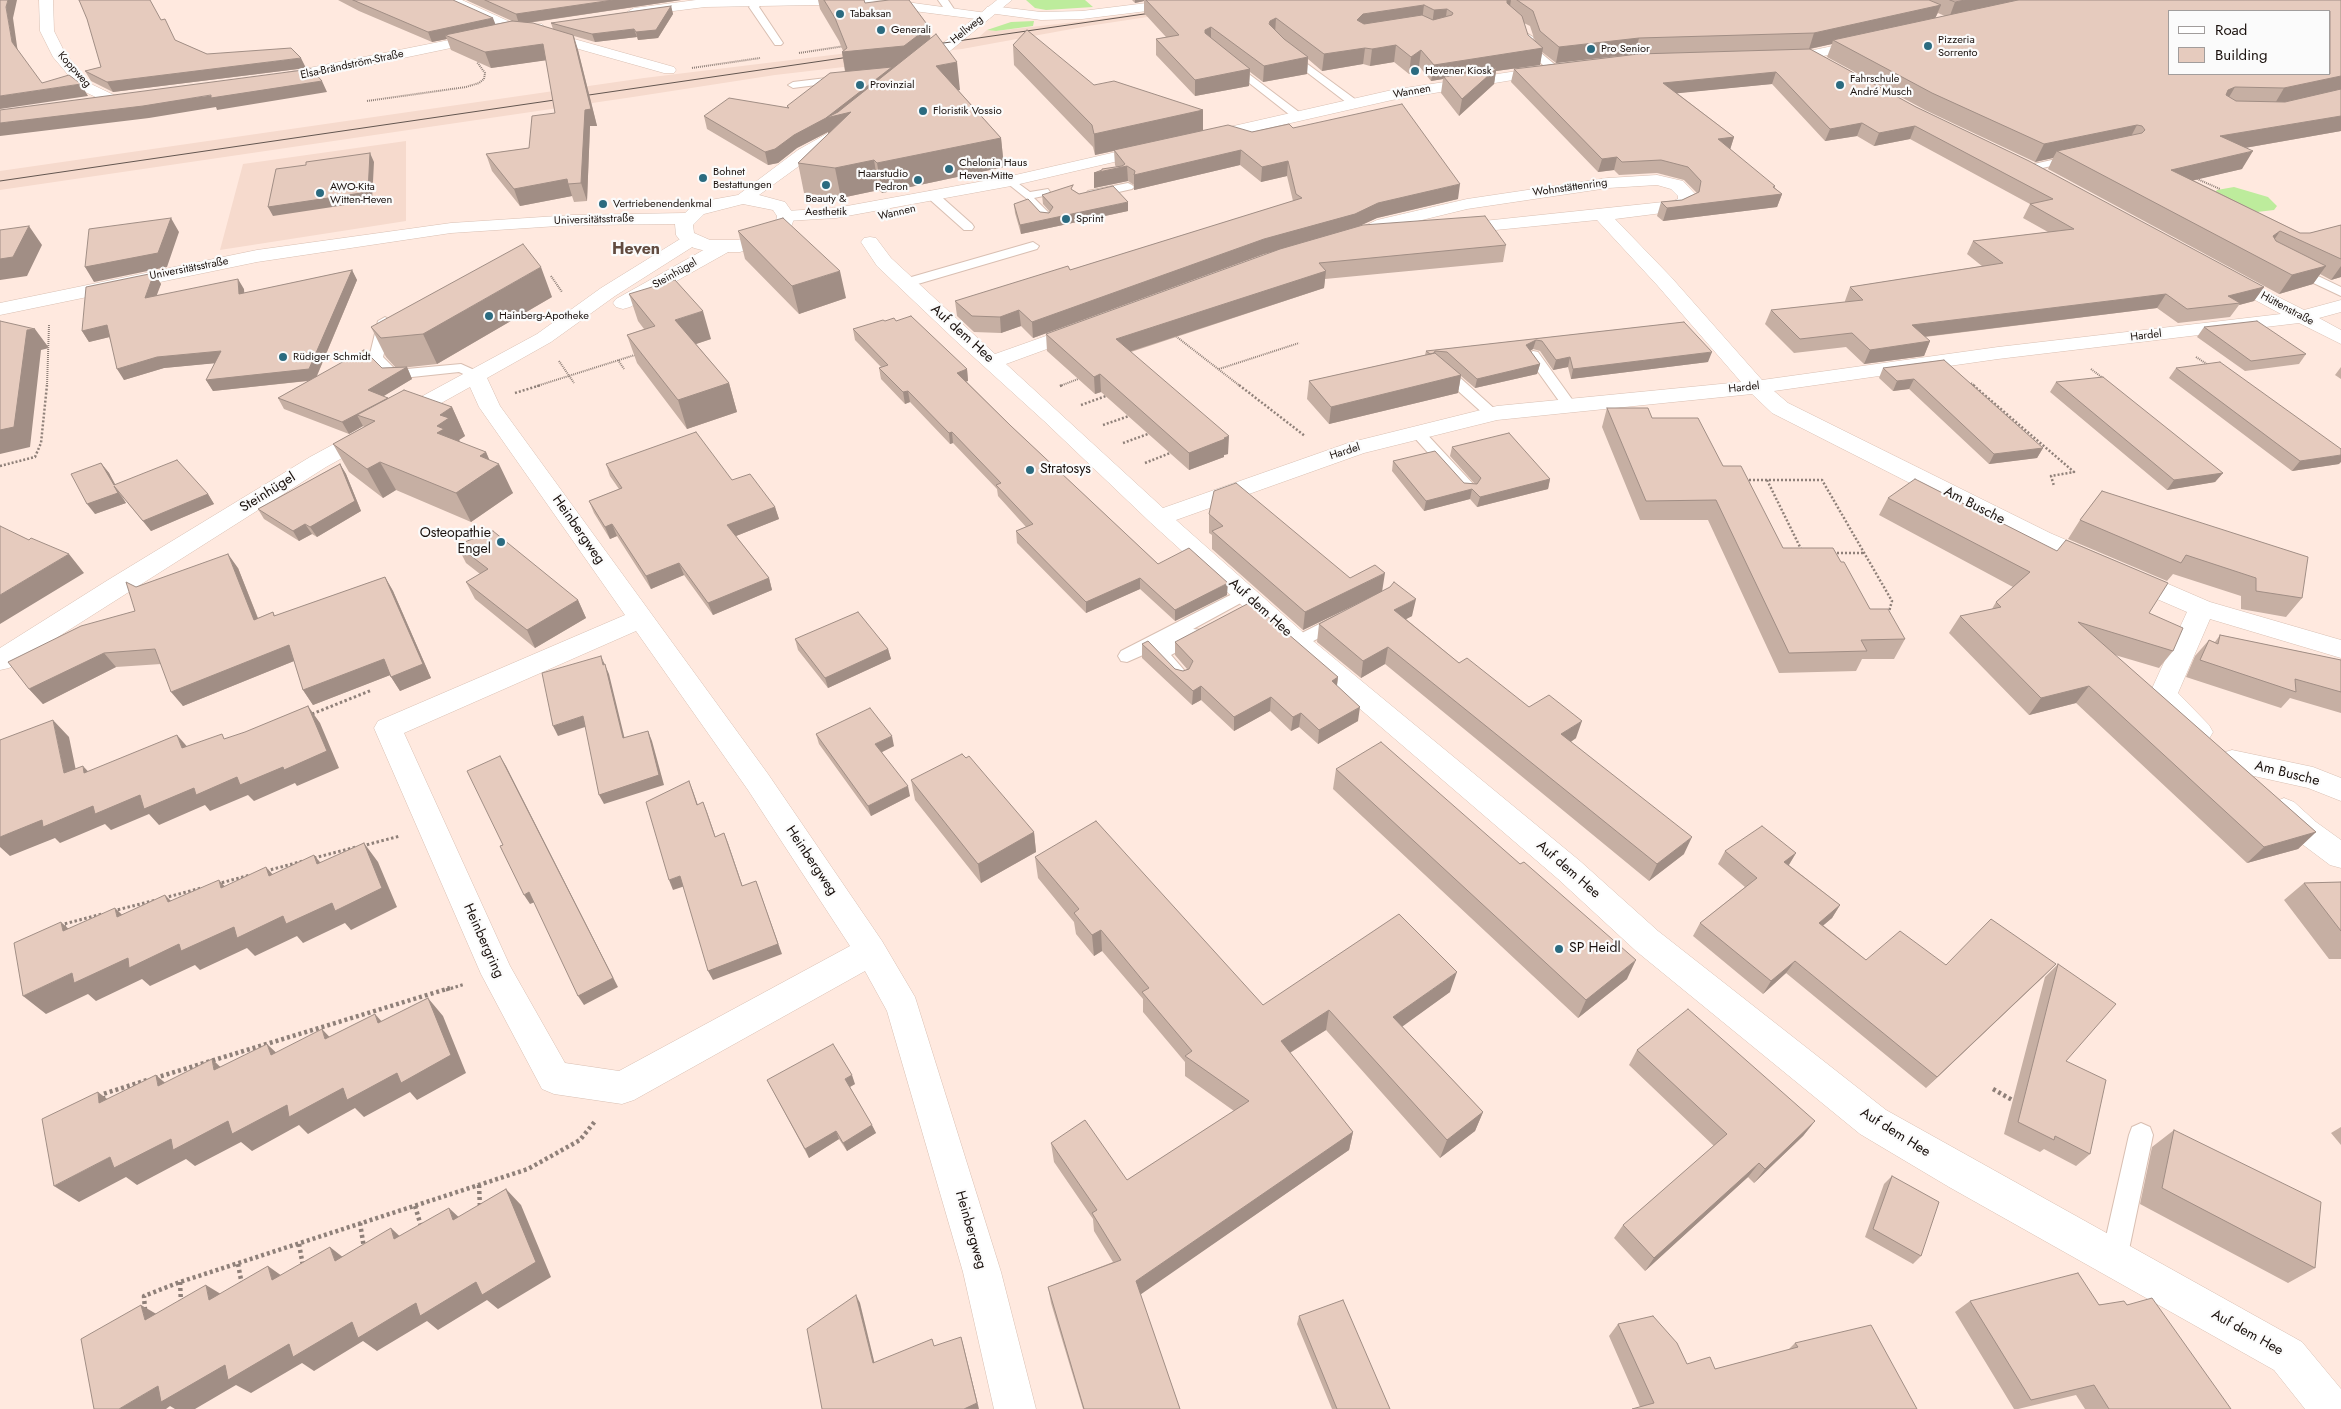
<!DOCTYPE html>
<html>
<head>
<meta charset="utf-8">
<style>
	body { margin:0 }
	#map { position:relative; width:2341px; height:1409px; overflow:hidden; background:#ffe9df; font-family:Jost,sans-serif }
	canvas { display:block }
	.legend { position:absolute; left:2168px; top:10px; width:162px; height:65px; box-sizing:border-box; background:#fbfbfb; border:1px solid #a19d9c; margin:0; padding:6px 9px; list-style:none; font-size:15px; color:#1a110d }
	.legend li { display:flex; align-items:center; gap:10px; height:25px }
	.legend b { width:25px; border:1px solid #a19d9c }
</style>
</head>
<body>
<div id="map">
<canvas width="2341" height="1409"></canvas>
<ul class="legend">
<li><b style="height:6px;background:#fff"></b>Road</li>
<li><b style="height:14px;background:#e6cbbe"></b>Building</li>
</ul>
</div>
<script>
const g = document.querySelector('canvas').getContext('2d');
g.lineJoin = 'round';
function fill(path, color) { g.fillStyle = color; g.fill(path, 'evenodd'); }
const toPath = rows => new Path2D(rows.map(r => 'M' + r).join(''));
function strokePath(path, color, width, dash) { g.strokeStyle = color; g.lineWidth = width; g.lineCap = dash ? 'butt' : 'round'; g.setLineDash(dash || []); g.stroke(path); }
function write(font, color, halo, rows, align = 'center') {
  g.font = font + ' Jost,sans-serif'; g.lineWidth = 4.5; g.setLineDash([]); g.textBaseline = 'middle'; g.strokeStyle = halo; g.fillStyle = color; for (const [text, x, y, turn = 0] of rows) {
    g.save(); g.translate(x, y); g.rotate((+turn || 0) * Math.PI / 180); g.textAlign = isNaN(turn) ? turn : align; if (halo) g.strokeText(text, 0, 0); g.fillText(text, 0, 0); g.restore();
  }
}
fill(toPath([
	[1233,0,1259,0,1088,26,962,49,912,54,904,60,775,75,633,97,0,190,0,171,644,78,979,37,987,30,996,31,1093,20],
	[406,141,406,221,220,250,243,164]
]), '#f6dacd');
fill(toPath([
	[1026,0,1085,0,1093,7,1046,10,1035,8],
	[1034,21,1033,26,996,31,987,30,1011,22],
	[2234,187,2268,197,2277,206,2274,210,2257,212,2214,193,2217,190]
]), '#bdec9c');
const service = toPath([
	[755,0,763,2,759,7,783,43,781,45,775,45,749,7,755,0],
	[938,0,948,0,956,12,954,14,948,14,938,0],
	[1528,34,1533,37,1535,48,1559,68,1559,72,1551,72,1527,51,1523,37,1528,34],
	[1287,49,1359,102,1359,106,1351,106,1283,54,1283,50,1287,49],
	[1229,59,1303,115,1303,119,1295,119,1225,64,1225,60,1229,59],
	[843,76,848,79,847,81,793,88,788,85,793,82,843,76],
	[2074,155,2080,158,2078,160,2029,171,2023,168,2025,166,2074,155],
	[1011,178,1030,192,1048,189,1050,192,1048,195,1034,198,1050,214,1052,217,1050,220,1042,220,1028,204,1027,199,1007,183,1005,181,1007,179,1011,178],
	[1128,183,1132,185,1134,187,1132,189,1092,198,1086,194,1088,191,1128,183],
	[932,191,936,192,972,224,974,227,972,230,964,230,928,198,926,195,928,192,932,191],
	[1033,242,1039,246,1037,249,911,286,906,287,899,283,901,280,1033,242],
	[2295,265,2341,287,2341,296,2290,272,2289,269,2290,266,2295,265],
	[385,317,392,321,383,357,396,370,461,364,481,373,483,376,476,380,459,372,393,379,388,378,369,358,378,321,385,317],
	[1533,351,1538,352,1574,402,1576,405,1574,408,1564,408,1526,355,1533,351],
	[1441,364,1446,365,1497,411,1499,414,1497,417,1487,417,1436,371,1434,368,1441,364],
	[1418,428,1423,430,1475,486,1477,489,1475,492,1463,492,1413,436,1410,433,1413,430,1418,428],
	[1244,588,1250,590,1253,594,1250,598,1193,629,1202,630,1205,634,1202,638,1171,655,1184,670,1181,675,1175,677,1169,675,1153,659,1150,654,1152,651,1127,662,1121,661,1118,656,1121,651,1244,588],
	[1339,614,1345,616,1348,620,1345,624,1304,646,1298,648,1292,646,1289,642,1292,638,1339,614],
	[2141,1123,2150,1127,2153,1135,2127,1259,2123,1268,2114,1272,2105,1268,2101,1259,2129,1135,2132,1127,2141,1123]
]);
const minor = toPath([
	[39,0,53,0,54,31,65,53,91,84,116,96,119,99,116,102,106,102,81,90,53,57,40,31,39,0],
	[444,0,462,0,519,26,542,24,544,27,542,30,674,67,676,70,674,73,664,73,536,37,534,34,536,31,512,33,446,3,444,0],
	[696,0,871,0,906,2,987,13,985,10,987,7,992,6,1041,12,1082,11,1171,0,1211,0,1204,4,1082,19,1041,20,989,13,991,16,989,19,984,20,906,10,815,5,705,7,634,16,627,12,634,8,696,0],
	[484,33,489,34,491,37,489,40,279,84,271,79,279,74,484,33],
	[1866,39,1871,40,1873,43,1871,46,1809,59,1780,60,1773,56,1780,52,1809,51,1866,39],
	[1550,66,1555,67,1557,70,1555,73,1392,100,1207,142,1201,140,1199,137,1201,134,1207,132,1392,90,1550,66],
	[1151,144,1157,146,1159,149,1157,152,1011,186,836,218,786,221,780,220,777,216,780,212,786,211,836,208,1011,176,1151,144],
	[1657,175,1683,181,1696,195,1693,205,1678,211,1615,219,1671,277,1762,380,1998,347,2281,314,2218,280,2216,276,2218,272,2225,270,2304,310,2341,300,2341,312,2319,318,2341,330,2341,344,2299,323,1998,359,1774,391,1788,403,2050,533,2210,602,2341,640,2341,658,2210,619,2178,693,2209,725,2213,732,2209,739,2199,742,2189,739,2153,702,2149,695,2187,612,2032,545,1772,413,1752,394,1497,420,1364,453,1176,520,1307,636,1580,861,1658,931,1886,1110,2302,1342,2341,1389,2341,1409,2305,1409,2274,1370,1949,1187,1860,1134,1636,951,1558,879,1289,648,1151,523,1044,421,956,341,877,266,861,242,864,238,870,237,876,238,891,258,995,354,1074,326,1081,324,1088,326,1091,330,1088,334,1006,364,1163,508,1348,443,1497,406,1741,382,1657,285,1597,220,1455,234,1449,233,1446,229,1449,225,1455,224,1673,201,1678,199,1678,196,1671,189,1657,185,1608,188,1467,209,1389,228,1360,240,1354,239,1351,235,1354,231,1377,220,1467,199,1608,178,1657,175],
	[691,235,697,236,700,240,697,244,615,296,551,342,487,378,500,406,768,774,882,941,915,997,1001,1272,1036,1409,994,1409,963,1272,887,1011,865,971,634,1100,622,1104,554,1094,542,1089,481,974,374,728,378,721,625,615,479,407,470,387,326,467,9,668,0,670,0,648,108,580,310,457,537,334,601,288,685,236,691,235],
	[636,631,748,790,850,946,619,1071,565,1063,510,966,404,733,636,631],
	[723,241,730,243,732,247,730,251,630,307,623,309,616,307,613,303,616,299,716,243,723,241],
	[2232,750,2313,767,2341,778,2341,801,2308,788,2222,769,2218,761,2222,753,2232,750],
	[2284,798,2294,802,2316,822,2341,840,2341,868,2330,865,2294,838,2274,818,2269,810,2274,802,2284,798]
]);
const tertiary = toPath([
	[997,0,1012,0,922,74,912,74,910,71,912,68,997,0],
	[844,124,850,126,852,129,850,132,810,158,759,195,785,202,795,216,791,227,776,240,740,252,710,252,694,248,679,239,676,235,675,224,573,225,451,233,257,262,0,315,0,303,257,250,451,223,573,215,685,213,692,206,705,201,738,195,798,150,844,124],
	[743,204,773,210,777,216,776,221,764,232,738,240,710,240,694,233,693,225,704,214,743,204]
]);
strokePath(service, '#d9bfb2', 2);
strokePath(minor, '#d9bfb2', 1);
strokePath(tertiary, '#d9bfb2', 1);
strokePath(toPath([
	[799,53,845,46],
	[692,68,760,58],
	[367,101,466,87,479,83,484,79,485,73,477,62],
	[2195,178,2220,189],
	[371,202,381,201],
	[551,276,562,292],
	[1173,334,1240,386],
	[2196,357,2210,366],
	[618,360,624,369],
	[559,361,574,383],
	[1219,369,1299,343],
	[2091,369,2104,379],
	[1971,383,1975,386],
	[47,386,49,325],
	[537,386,638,354],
	[1060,386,1078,379]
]), '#8f8079', 2, [1, 1]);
strokePath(toPath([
	[1239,385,1305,436],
	[1973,385,2074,472,2051,476,2054,486],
	[1060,386,1063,385],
	[515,393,541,385],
	[1081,405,1106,396],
	[1103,425,1129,416],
	[1123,443,1148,434],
	[1145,463,1170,453],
	[0,466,35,457,41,443,47,385],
	[1745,480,1822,480,1892,601,1888,615],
	[1767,480,1802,551],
	[1833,553,1864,553]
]), '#8f8079', 2.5, [2, 2]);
strokePath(toPath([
	[312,714,372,690],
	[362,846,400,836],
	[314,858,356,847],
	[266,871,303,861],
	[217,884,250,875],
	[164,898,201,888],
	[113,911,156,900],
	[65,928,64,924,102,914],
	[446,990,465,984]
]), '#8f8079', 3, [2.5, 2.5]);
strokePath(toPath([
	[155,1078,450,988],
	[1993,1089,2014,1101],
	[103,1099,103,1094,147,1080],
	[479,1185,480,1208],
	[415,1206,421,1226],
	[360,1223,364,1248],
	[299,1244,303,1266],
	[238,1264,242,1285],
	[180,1282,181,1303],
	[145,1310,144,1296,180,1282,528,1169,580,1140,596,1120]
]), '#8f8079', 4.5, [3, 3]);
fill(service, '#fff');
fill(minor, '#fff');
fill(tertiary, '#fff');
strokePath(toPath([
	[930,45,1158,12],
	[0,181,856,56]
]), '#635650', 1);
fill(toPath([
	[338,0,453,0,495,24,512,21,466,0,681,0,528,23,553,29,551,23,671,6,673,14,658,38,638,40,637,37,595,42,574,36,578,50,597,126,590,126,587,201,574,202,572,196,520,206,492,171,486,154,529,148,555,113,546,60,491,68,451,50,447,39,432,42,359,11],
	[818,0,864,0,865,3,930,39,960,90,958,90,1001,138,1004,167,882,193,879,190,841,198,804,193,798,163,829,133,828,132,797,148,778,163,768,165,707,129,704,116,788,108,787,106,845,72,842,52,843,51,839,41,820,9],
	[1132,0,2341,0,2341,131,2245,148,2242,169,2193,180,2300,233,2310,233,2341,225,2341,277,2331,280,2320,274,2313,284,2279,294,2048,169,2053,158,2035,162,1925,110,1827,57,1832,44,1810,49,1916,107,2264,287,2254,301,2239,305,2230,317,2178,323,2157,308,1925,337,1930,341,1924,356,1864,364,1846,347,1794,353,1765,324,1771,310,1845,302,1845,301,1850,287,1982,266,1967,254,1973,241,2048,232,2023,218,2030,204,1910,139,1874,146,1857,136,1825,141,1772,84,1677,93,1734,137,1730,149,1782,194,1777,207,1663,221,1657,216,1661,202,1682,200,1697,193,1684,180,1657,173,1619,175,1614,170,1598,172,1511,82,1514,69,1636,54,1556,63,1542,52,1540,65,1496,71,1494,84,1459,116,1441,93,1443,79,1431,81,1419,66,1409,74,1394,62,1370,66,1363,64,1322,71,1308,59,1307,74,1263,82,1250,72,1249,86,1195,96,1156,55,1156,39,1166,37,1144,13,1144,1,1135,3],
	[1938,13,1945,16,1935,18],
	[1524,23,1530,26,1535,41,1528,35],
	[161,20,175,40,207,54,306,68,113,92,91,81,85,71,101,67],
	[1013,45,1094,85,1203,110,1203,130,1252,132,1293,128,1458,199,1377,218,1359,226,1506,245,1503,262,1325,279,1324,288,1131,352,1228,454,1224,455,1224,457,1189,470,1101,392,1095,394,1047,351,1046,334,1272,252,1264,254,1033,338,1021,326,1001,333,974,332,957,316,955,301,1070,270,1293,201,1287,176,1261,182,1240,165,1134,190,1134,185,1128,181,1094,188,1094,173,1116,167,1115,165,1114,151,1095,155,1093,147,1014,65],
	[1073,190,1079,194,1128,211,1021,234,1015,213,1014,204,1040,212,1049,213,1050,212,1043,204,1042,195],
	[738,231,846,298,799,314,745,259],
	[352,270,357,280,317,376,382,368,396,368,386,357,371,327,552,297,437,364,401,368,407,367,412,379,383,396,388,398,452,407,465,436,459,440,461,443,486,452,489,460,513,493,471,522,396,490,383,498,349,472,333,444,364,427,363,426,349,434,284,409,278,398,308,381,213,391,206,380,215,363,164,368,124,380,109,337,89,342,82,331,154,273,161,284,156,295,244,289,244,293],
	[629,294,711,339,696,344,729,383,737,412,687,429,637,363,627,335,644,329,638,321],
	[885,321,896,321,967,369,968,381,966,381,1011,426,1158,564,1227,595,1175,621,1140,589,1086,613,1017,543,1016,531,1026,527,998,496,997,489,953,443,950,444,910,402,905,404,881,379,879,368,881,367,855,340,853,329],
	[1684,322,1708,362,1571,379,1568,367,1553,370,1540,351,1533,349,1530,351,1540,364,1537,374,1475,388,1461,376,1458,393,1329,424,1307,399,1309,381,1425,355,1426,351],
	[2204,327,2306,354,2299,364,2245,371,2197,337],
	[1944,360,2043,448,2037,458,1989,464,1909,389,1893,391,1879,378,1883,368],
	[2341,367,2341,379,2335,375],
	[2176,368,2339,464,2292,471,2169,378],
	[2056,382,2223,473,2215,482,2167,490,2050,392],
	[1607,408,1652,418,1723,466,1783,548,1841,562,1870,609,1905,639,1894,659,1862,659,1856,671,1779,673,1708,520,1640,520,1602,427],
	[1452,447,1550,479,1548,489,1477,507,1470,499,1424,511,1392,471,1393,461,1464,483,1475,484,1450,456],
	[101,463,109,473,115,485,208,494,214,504,151,531,122,496,126,503,95,514],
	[340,464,346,474,361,511,317,537,312,534,299,541,264,519,258,509],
	[606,464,732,480,775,507,779,519,736,536,769,578,772,590,713,615,684,575,651,589,617,536,610,539,594,513,589,501,619,489,610,476],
	[2102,491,2302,598,2286,617,2241,609,2241,596,2173,574,2167,581,2068,539,2080,520],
	[1888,498,2149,613,2173,651,2159,668,2115,655,2316,832,2298,849,2247,863,2076,703,2029,715,1949,633,1960,616,1992,609,1996,602,2013,587,1879,515],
	[1209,514,1350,578,1382,592,1412,616,1406,619,1459,663,1529,707,1576,738,1571,742,1684,854,1649,881,1385,664,1361,678,1317,642,1319,624,1379,593,1303,630,1212,549,1212,535,1209,533],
	[457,545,578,600,586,618,535,648,475,599,466,582,480,574,466,563],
	[238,568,258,618,273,612,275,616,385,577,393,591,431,678,400,691,390,675,313,705,303,690,294,661,183,706,161,664,116,667,43,704,29,689,135,611,136,587],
	[2220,635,2341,660,2341,713,2290,698,2281,708,2186,677,2195,656,2209,640,2215,642],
	[795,639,888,649,891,659,828,688,798,650],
	[1175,642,1338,677,1337,686,1358,721,1318,744,1299,727,1291,731,1270,711,1234,731,1201,700,1192,705,1142,658,1142,644,1175,669,1183,671,1187,669,1175,655],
	[816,734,894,746,882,752,910,796,871,816,819,744],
	[1336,769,1520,864,1627,979,1578,1018,1333,789],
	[911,780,1034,832,1036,852,981,883,915,800],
	[1725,851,1796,853,1789,865,1840,905,1832,918,1823,925,1866,960,1946,965,2044,976,1926,1088,1786,973,1763,994,1693,936,1700,923,1745,887,1718,864],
	[1035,857,1263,1005,1450,992,1402,1026,1483,1112,1475,1131,1440,1158,1326,1030,1290,1053,1353,1132,1349,1150,1140,1294,1180,1409,1083,1409,1051,1303,1048,1287,1113,1262,1094,1231,1093,1219,1054,1162,1051,1143,1127,1180,1234,1111,1185,1076,1185,1062,1143,1012,1143,999,1102,951,1094,956,1076,934,1074,922,1038,878],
	[2341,882,2341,959,2329,959,2284,900,2304,883],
	[2058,964,2066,1061,2090,1154,2076,1166,2044,1149,2040,1152,2004,1134,2045,977],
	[1637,1050,1815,1121,1803,1136,1754,1183,1748,1177,1645,1271,1614,1238,1623,1225,1714,1146,1629,1065],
	[767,1080,855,1084,850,1087,876,1133,847,1151,839,1139,809,1158],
	[2341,1127,2341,1145,2331,1133],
	[2174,1130,2315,1268,2288,1283,2140,1204,2152,1147],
	[1892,1176,1921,1256,1913,1264,1865,1237,1884,1184],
	[1970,1301,2127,1305,2231,1409,2085,1409,2076,1395,2018,1409,2014,1409,1955,1312],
	[1299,1316,1390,1409,1332,1409,1297,1324],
	[1618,1324,1687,1364,1715,1369,1788,1350,1795,1343,1917,1409,1640,1407,1609,1336]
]), '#c6afa3');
fill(toPath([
	[8,0,17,0,13,18,18,53,12,42,6,7],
	[613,0,681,0,519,24,516,14],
	[1135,0,1144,0,1144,1,1135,3],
	[1507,0,1511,0,1509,12,1504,15],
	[1965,0,2028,0,1949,18,1955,2],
	[1424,5,1422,21,1362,30,1357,20,1363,14],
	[1941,5,1934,21,1833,40,1832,44,1809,49,1814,33],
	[671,6,673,14,658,38,638,40,636,32],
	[1447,9,1445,24,1432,26,1434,10],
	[493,18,497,28,445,35,447,39,432,42,428,32],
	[1276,18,1275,34,1269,37,1270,21],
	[929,27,932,50,831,147,828,132,797,148,778,163,768,165,765,152,846,75,842,52],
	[1211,27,1211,43,1205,46,1205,30],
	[634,29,637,37,595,42,592,34],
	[573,35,578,50,597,126,590,126,587,201,581,183],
	[1639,38,1635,54,1556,63,1559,47],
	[543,44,548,60,491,68,485,52],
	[1396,45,1394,62,1370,66,1372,49],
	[1365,48,1363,64,1322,71,1324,54],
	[1543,48,1540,65,1496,71,1494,84,1459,116,1462,99,1444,77,1443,79,1431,81,1434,65],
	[1421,50,1419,66,1409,74,1411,57],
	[1308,57,1307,74,1263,82,1264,66],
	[301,58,306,68,113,92,107,82],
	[957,62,960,90,939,94,936,66],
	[1250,69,1249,86,1195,96,1195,80],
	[1776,72,1772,84,1660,95,1663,83],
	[2341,76,2341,90,2274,105,2284,88],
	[322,81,327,92,217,110,216,107,149,118,0,136,0,123],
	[81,84,88,96,0,109,0,96],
	[2235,87,2225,104,2218,107,2228,90],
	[1203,110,1203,131,1095,155,1094,134],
	[2341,116,2341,131,2210,154,2220,136],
	[1862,123,1857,136,1825,141,1830,129],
	[2137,125,2128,142,2057,151,2053,158,2035,162,2044,144],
	[1915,126,1910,139,1874,146,1879,133],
	[1734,137,1730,150,1718,139],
	[1001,138,1004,167,882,193,877,163],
	[1241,150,1240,165,1134,190,1134,175],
	[2253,151,2242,169,2161,188,2171,170],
	[370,153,374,162,372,201,273,216,268,207],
	[1617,157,1614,170,1598,172,1602,159],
	[874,160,879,190,841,198,835,168],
	[1288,161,1287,176,1261,182,1262,167],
	[1127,166,1128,181,1094,188,1094,173],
	[567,179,572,196,520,206,514,189],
	[1460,184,1458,199,1377,218,1353,229,1264,254,1033,338,1032,322,1264,239,1378,203],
	[1775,186,1772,195,1782,194,1777,207,1663,221,1667,208],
	[1128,202,1128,211,1021,234,1020,225],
	[171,218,179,232,167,267,94,282,85,267],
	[29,226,42,245,27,276,0,280,0,259],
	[2280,231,2268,249,2273,236],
	[2326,266,2313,284,2279,294,2292,275],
	[2341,266,2341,277,2331,280],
	[541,267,552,297,437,364,423,334],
	[352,270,357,280,315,380,213,391,206,380],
	[840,271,846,298,799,314,792,286],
	[1326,271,1324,288,1116,356,1116,339],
	[154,273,161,284,152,308,145,298],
	[238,279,244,289,245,305,239,294],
	[2264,287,2254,301,2239,305,2240,303,2228,296],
	[2166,294,2157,308,1905,339,1912,325],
	[1019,310,1021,326,1001,333,1000,317],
	[703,311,711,339,684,348,675,320],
	[107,325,114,336,89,342,82,331],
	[35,329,49,348,41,350,30,447,0,454,0,430,27,330],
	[1536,340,1533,349,1524,355,1526,345],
	[1930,341,1924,356,1864,364,1870,350],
	[221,351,228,362,164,368,124,380,117,369,157,357],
	[1712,352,1708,362,1571,379,1573,369],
	[1570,357,1568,367,1553,370,1556,360],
	[1540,364,1537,374,1475,388,1477,379],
	[407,367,412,379,374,402,368,390],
	[967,369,968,381,959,384,957,373],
	[1100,374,1101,392,1095,394,1094,377],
	[1461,375,1458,393,1329,424,1331,407],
	[1914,379,1909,389,1893,391,1897,381],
	[729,383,737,412,687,429,678,400],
	[908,391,910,402,905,404,903,392],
	[388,398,357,415,363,426,349,434,342,422],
	[452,407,465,436,459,440,463,447,437,433,437,426,440,415],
	[952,432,953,443,950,444,949,433],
	[1229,436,1228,454,1224,455,1224,457,1189,470,1189,453],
	[2043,448,2037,458,1989,464,1994,454],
	[486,452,493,468,499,464,513,493,471,522,456,493,480,456],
	[2341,455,2341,462,2339,464,2292,471,2300,461],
	[380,462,396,490,383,498,367,469],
	[101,463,109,473,120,493,114,486,126,503,95,514,87,504],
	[340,464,346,474,361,511,317,537,310,527],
	[2223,473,2215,482,2167,490,2174,480],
	[1550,479,1548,489,1477,507,1480,497],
	[1472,489,1470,499,1424,511,1426,501],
	[208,494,214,504,151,531,143,521],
	[775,507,779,519,731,538,727,525],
	[305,524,312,534,299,541,293,531],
	[612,524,617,536,610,539,605,527],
	[69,554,84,573,0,624,0,595],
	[228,554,238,568,264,634,254,620],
	[679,563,684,575,651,589,646,576],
	[1385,573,1382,592,1303,630,1305,612],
	[385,577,393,591,431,678,400,691,391,677],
	[769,578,772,590,713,615,708,603],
	[1140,578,1140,589,1086,613,1086,602],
	[1228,583,1227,595,1175,621,1175,610],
	[1416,599,1412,616,1391,627,1394,610],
	[578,600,586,618,535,648,527,630],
	[289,645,299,659,183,706,171,692],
	[1388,647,1385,664,1361,678,1363,661],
	[888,649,891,659,828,688,825,678],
	[104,653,116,667,43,704,29,689],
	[601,656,609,674,627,748,623,738],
	[384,659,393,674,313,705,303,690],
	[1338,677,1336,691,1332,681],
	[1201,686,1201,700,1192,705,1193,691],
	[2089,686,2076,703,2029,715,2041,698],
	[1271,697,1270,711,1234,731,1234,717],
	[308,706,320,723,339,768,297,786,295,783,254,801,248,795,210,811,205,805,159,825,149,814,111,830,105,824,60,843,55,838,10,856,0,847,0,837],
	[1360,707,1358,721,1318,744,1319,730],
	[1301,713,1299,727,1291,731,1293,717],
	[583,716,588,726,558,736,553,726],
	[53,720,69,737,80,790,64,773],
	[1582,721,1576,738,1555,752,1561,734],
	[648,731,652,741,664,785,604,804,599,795],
	[177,735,191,751,182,748],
	[892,736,894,746,878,754,875,744],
	[500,756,506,766,618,987,584,1005,578,996],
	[83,766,98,782,84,773],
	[689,781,693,791,701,814,697,805],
	[908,786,910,796,871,816,868,806],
	[703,802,707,812,719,847,715,837],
	[1034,832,1036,852,981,883,978,864],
	[2316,832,2298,849,2247,863,2264,847],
	[724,833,728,843,746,896,742,886],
	[1692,837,1684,854,1649,881,1657,864],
	[364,843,378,862,397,907,351,930,345,923,303,943,297,936,255,956,247,948,200,970,195,965,150,986,142,979,96,1001,88,994,46,1014,23,996,72,973,80,980],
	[1796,853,1788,866,1784,862],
	[314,855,330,874,317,864],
	[266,867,283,886,269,876],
	[680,876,685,886,673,890,669,880],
	[219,880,236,899,221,888],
	[756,881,782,954,713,980,708,971],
	[529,892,535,902,530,904,524,895],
	[165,895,184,914,168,902],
	[1840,905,1832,918,1811,936,1819,923],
	[115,908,135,927,117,917],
	[61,922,82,941,63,931],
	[1101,930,1102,951,1094,956,1092,935],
	[1636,960,1627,979,1578,1018,1586,1000],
	[1795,961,1786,973,1763,994,1771,981],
	[2056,964,2044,976,1926,1088,1937,1077],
	[1457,972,1450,992,1388,1037,1393,1017],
	[428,998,443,1016,466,1073,417,1100,410,1092,364,1117,355,1108,308,1134,299,1125,252,1151,241,1142,195,1166,186,1159,137,1185,126,1177,79,1202,54,1186,110,1157,121,1164],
	[1329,1010,1326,1030,1278,1060,1281,1041],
	[375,1014,391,1032,378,1023],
	[322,1029,339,1047,325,1039],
	[267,1044,285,1061,271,1055],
	[212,1059,231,1077,214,1070],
	[156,1075,177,1093,158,1086],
	[852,1075,855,1084,848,1088,845,1079],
	[98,1092,120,1109,99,1103],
	[1483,1112,1475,1131,1440,1158,1447,1140],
	[1815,1121,1803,1136,1754,1183,1765,1169],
	[872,1125,876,1133,847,1151,843,1143],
	[836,1131,839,1139,809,1158,805,1149],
	[1353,1132,1349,1150,1137,1297,1136,1281],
	[1759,1163,1748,1177,1645,1271,1654,1258],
	[506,1189,521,1205,551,1277,498,1309,487,1300,438,1330,427,1321,377,1351,363,1341,314,1371,302,1363,251,1393,236,1385,195,1409,175,1409,170,1406,166,1409,119,1409,158,1386,174,1394],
	[449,1208,465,1223,453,1220],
	[391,1228,408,1244,394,1239],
	[330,1247,349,1262,335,1261],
	[268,1266,289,1281,272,1280],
	[206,1285,229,1299,209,1300],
	[856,1295,860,1303,876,1369,873,1363],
	[141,1305,165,1319,145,1320],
	[961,1337,963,1344,979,1409,964,1409]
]), '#a18e85');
const building = toPath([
	[0,0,8,0,6,7,12,42,42,83,69,75,81,84,0,96,0,0],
	[79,0,150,0,161,20,165,19,175,40,207,54,291,48,301,58,107,82,85,71,101,67,87,19,79,0],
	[353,0,453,0,493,18,428,32,353,0],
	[485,0,613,0,516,14,485,0],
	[824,0,864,0,865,3,889,0,909,0,929,27,904,46,842,52,847,48,835,18,824,0],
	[1146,0,1507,0,1507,3,1522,16,1528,35,1543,48,1434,65,1421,50,1411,57,1396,45,1372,49,1365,48,1324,54,1276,18,1270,21,1269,24,1284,39,1308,57,1264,66,1211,27,1205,30,1205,33,1250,69,1195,80,1156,39,1179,35,1146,0],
	[1424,5,1434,10,1447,9,1453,13,1452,15,1433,20,1422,15,1364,24,1357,20,1363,14,1424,5],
	[1517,0,1929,0,1941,5,1814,33,1639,38,1559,47,1540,31,1533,11,1517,0],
	[1950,0,1965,0,1955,2,1950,0],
	[2018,0,2341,0,2341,76,2284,88,2235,87,2228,90,2226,95,2236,101,2285,102,2341,89,2341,116,2220,136,2253,151,2171,170,2300,233,2310,233,2341,225,2341,259,2280,231,2273,236,2276,241,2326,266,2292,275,2057,151,2142,133,2145,130,2142,126,2137,125,2044,144,1932,93,1833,40,2018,0],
	[2170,11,2330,11,2330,74,2170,74,2170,11],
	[671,6,656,30,636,32,634,29,592,34,551,23,671,6],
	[512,21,533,23,573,35,591,109,585,110,581,183,568,184,567,179,514,189,486,154,529,148,532,116,555,113,543,44,485,52,445,35,512,21],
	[1027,30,1094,85,1114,81,1203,110,1094,134,1092,125,1013,45,1027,30],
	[936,34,957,62,936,66,1001,138,877,163,874,160,835,168,798,163,851,112,826,118,838,112,936,34],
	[1810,49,1916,107,2029,161,2264,287,2228,296,2240,303,2187,309,2166,294,1912,325,1930,341,1870,350,1852,333,1800,339,1771,310,1863,300,1850,287,2003,263,1973,241,2074,229,2030,204,2053,199,1915,126,1879,133,1862,123,1830,129,1776,72,1663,83,1734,137,1718,139,1775,186,1773,187,1782,194,1667,208,1661,202,1682,200,1699,192,1701,181,1688,167,1661,160,1622,162,1617,157,1602,159,1514,69,1638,54,1810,49],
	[892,67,826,118,827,118,826,118,794,135,775,149,765,152,704,116,729,98,789,108,787,106,830,73,892,67],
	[1497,68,1462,99,1444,77,1497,68],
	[311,69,322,81,211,98,211,95,143,106,0,123,0,110,311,69],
	[1402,104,1460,184,1378,203,1355,214,1264,239,1032,322,1019,310,1000,317,972,316,955,301,1068,266,1070,270,1302,198,1296,194,1288,161,1262,167,1241,150,1134,175,1135,171,1127,166,1094,173,1102,170,1102,169,1122,166,1125,164,1114,150,1228,125,1252,132,1289,124,1293,128,1402,104],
	[370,153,368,192,268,207,276,169,306,165,306,162,370,153],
	[1073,185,1071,189,1079,194,1113,186,1128,202,1020,225,1014,204,1028,199,1040,212,1049,213,1053,207,1042,195,1073,185],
	[1485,216,1506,245,1319,263,1326,271,1116,339,1229,436,1224,438,1225,439,1189,453,1100,374,1094,377,1046,334,1280,249,1363,225,1485,216],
	[171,218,158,253,85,267,89,229,171,218],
	[783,218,840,271,792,286,738,231,783,218],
	[29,226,13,257,0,259,0,230,29,226],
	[523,244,541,267,423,334,381,338,371,327,523,244],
	[352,270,309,369,206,380,221,351,157,357,117,369,107,325,82,331,86,287,154,273,145,298,238,279,239,294,352,270],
	[675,280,703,311,675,320,729,383,678,400,627,335,655,326,629,294,675,280],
	[911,316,967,369,957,373,1011,426,1158,564,1189,548,1228,583,1175,610,1140,578,1086,602,1016,531,1033,524,996,485,1001,483,952,432,949,433,908,391,903,392,879,368,888,365,853,329,883,320,885,321,894,318,896,321,911,316],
	[0,321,35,329,27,330,14,427,0,430,0,321],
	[2257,321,2306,354,2251,361,2204,327,2257,321],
	[1684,322,1712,352,1573,369,1570,357,1556,360,1542,341,1536,340,1526,345,1540,364,1477,379,1447,352,1435,351,1434,353,1430,354,1426,351,1684,322],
	[364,350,382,368,407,367,368,390,388,398,342,422,278,398,364,350],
	[1435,353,1461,375,1331,407,1309,381,1435,353],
	[1944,360,2043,448,1994,454,1914,379,1897,381,1883,368,1944,360],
	[2220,362,2341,449,2341,455,2300,461,2176,368,2220,362],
	[2103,377,2223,473,2174,480,2056,382,2103,377],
	[404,390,452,407,440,415,449,418,437,426,444,429,437,433,486,452,480,456,499,464,456,493,380,462,367,469,333,444,375,421,357,415,404,390],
	[1607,408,1648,408,1652,418,1698,418,1723,466,1741,466,1783,548,1833,548,1841,562,1844,562,1870,609,1888,609,1905,639,1861,640,1867,651,1789,653,1716,500,1646,501,1607,408],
	[696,432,732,480,750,474,775,507,727,525,769,578,708,603,679,563,646,576,612,524,605,527,589,501,622,488,606,464,696,432],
	[1509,433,1550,479,1480,497,1472,489,1426,501,1393,461,1435,451,1464,483,1477,484,1481,478,1452,447,1509,433],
	[177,460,208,494,143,521,114,486,118,493,87,504,71,474,101,463,114,485,177,460],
	[340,464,355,501,310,527,305,524,293,531,258,509,340,464],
	[1915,479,2057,551,2066,540,2168,583,2149,613,2183,628,2173,651,2078,622,2316,832,2264,847,2089,686,2041,698,1960,616,2001,607,1996,602,2030,572,1888,498,1915,479],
	[1236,483,1350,578,1375,565,1385,573,1305,612,1212,531,1223,526,1209,514,1214,491,1236,483],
	[2102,491,2308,557,2302,598,2256,591,2256,578,2186,555,2181,563,2080,520,2102,491],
	[0,526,29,540,31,538,69,554,0,595,0,526],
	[493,531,578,600,527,630,466,582,488,569,457,545,493,531],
	[228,554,254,620,273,612,274,616,385,577,423,664,391,677,384,659,303,690,289,645,171,692,155,649,104,653,29,689,8,662,81,626,135,611,126,582,136,587,228,554],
	[1394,582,1416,599,1394,610,1459,663,1467,658,1529,707,1549,695,1582,721,1561,734,1692,837,1657,864,1388,647,1363,661,1319,624,1390,587,1394,582],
	[1251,602,1338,677,1332,681,1360,707,1319,730,1301,713,1293,717,1271,697,1234,717,1201,686,1193,691,1142,644,1148,641,1175,669,1183,671,1189,669,1193,661,1175,642,1251,602],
	[858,612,888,649,825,678,795,639,858,612],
	[2220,635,2341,660,2341,692,2295,679,2296,692,2200,660,2209,640,2218,644,2220,635],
	[601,656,603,665,605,664,623,738,648,731,659,775,599,795,583,716,553,726,542,673,601,656],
	[308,706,327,751,284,770,283,767,240,785,237,777,196,795,194,788,144,809,140,795,95,814,93,806,43,827,42,820,0,837,0,740,53,720,64,773,83,766,84,773,177,735,182,748,222,734,224,739,245,732,308,706],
	[870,708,892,736,875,744,908,786,868,806,816,734,870,708],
	[1381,742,1520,864,1524,862,1636,960,1586,1000,1336,769,1381,742],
	[962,754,966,758,969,756,1034,832,978,864,911,780,962,754],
	[500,756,613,978,578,996,529,892,524,895,500,846,503,845,467,771,500,756],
	[689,781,697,805,703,802,715,837,724,833,742,886,756,881,778,944,708,971,680,876,669,880,646,802,689,781],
	[1096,821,1263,1005,1399,914,1457,972,1393,1017,1483,1112,1447,1140,1329,1010,1281,1041,1353,1132,1136,1281,1180,1409,1084,1409,1048,1287,1121,1260,1092,1213,1097,1210,1051,1143,1085,1120,1127,1180,1249,1101,1185,1056,1192,1051,1142,992,1149,988,1101,930,1092,935,1074,913,1079,909,1035,857,1096,821],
	[1762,826,1796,853,1784,862,1840,905,1819,923,1866,960,1900,931,1946,965,1991,919,2056,964,1937,1077,1795,961,1771,981,1700,923,1757,878,1725,851,1762,826],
	[364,843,382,888,335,911,332,903,286,924,283,916,237,938,234,927,181,951,179,944,129,968,128,958,74,983,72,973,23,996,14,943,61,922,63,931,115,908,117,917,165,895,168,902,219,880,221,888,266,867,269,876,314,855,317,864,364,843],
	[2341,882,2341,931,2304,883,2341,882],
	[2058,964,2116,1004,2066,1061,2106,1080,2090,1154,2055,1136,2054,1140,2018,1122,2058,964],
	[428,998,451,1055,401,1083,397,1073,347,1100,343,1088,289,1117,287,1105,232,1134,228,1121,173,1150,171,1139,114,1168,110,1157,54,1186,42,1119,98,1092,99,1103,156,1075,158,1086,212,1059,214,1070,267,1044,271,1055,322,1029,325,1039,375,1014,378,1023,428,998],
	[1688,1009,1815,1121,1765,1169,1759,1163,1654,1258,1623,1225,1727,1134,1637,1050,1688,1009],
	[833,1044,852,1075,845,1079,872,1125,843,1143,836,1131,805,1149,767,1080,833,1044],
	[2174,1130,2321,1202,2315,1268,2162,1188,2174,1130],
	[1892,1176,1939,1202,1921,1256,1873,1229,1892,1176],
	[506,1189,536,1262,482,1295,476,1282,420,1316,416,1303,358,1338,352,1322,293,1357,289,1344,228,1380,225,1365,161,1402,158,1386,119,1409,94,1409,81,1339,141,1305,145,1320,206,1285,209,1300,268,1266,272,1280,330,1247,335,1261,391,1228,394,1239,449,1208,453,1220,506,1189],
	[2078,1273,2099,1305,2124,1301,2127,1305,2152,1298,2231,1409,2109,1409,2094,1385,2031,1400,1970,1301,2078,1273],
	[856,1295,873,1363,932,1339,934,1346,961,1337,977,1403,964,1409,822,1409,807,1329,856,1295],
	[1343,1300,1390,1409,1337,1409,1299,1316,1343,1300],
	[1653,1316,1677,1343,1687,1364,1710,1357,1715,1369,1798,1347,1795,1343,1871,1325,1917,1409,1632,1409,1654,1403,1618,1324,1653,1316]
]);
fill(building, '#e6cbbe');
strokePath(building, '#a18e85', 1);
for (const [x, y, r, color] of [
	[840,14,5,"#2b6b80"],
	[881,30,5,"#2b6b80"],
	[1928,46,5,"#2b6b80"],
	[1591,49,5,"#2b6b80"],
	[1415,71,5,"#2b6b80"],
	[860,85,5,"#2b6b80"],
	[1840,85,5,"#2b6b80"],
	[923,111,5,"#2b6b80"],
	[949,169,5,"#2b6b80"],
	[703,178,5,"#2b6b80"],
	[918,180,5,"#2b6b80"],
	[826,185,5,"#2b6b80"],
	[320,193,5,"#2b6b80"],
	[603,204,5,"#2b6b80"],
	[1066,219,5,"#2b6b80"],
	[489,316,5,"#2b6b80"],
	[283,357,5,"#2b6b80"],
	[1030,470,5,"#2b6b80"],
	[501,542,5,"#2b6b80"],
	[1559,949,5,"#2b6b80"]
]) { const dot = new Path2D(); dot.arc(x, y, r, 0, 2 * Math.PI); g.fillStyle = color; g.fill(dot); strokePath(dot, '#fbfbfb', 2); }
write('11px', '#1a110d', '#fbfbfb', [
	["Tabaksan",850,14],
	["Generali",891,30],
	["Pizzeria",1938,40],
	["Sorrento",1938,53],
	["Pro Senior",1601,49],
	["Hevener Kiosk",1425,71],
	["Fahrschule",1850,79],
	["André Musch",1850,92],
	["Provinzial",870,85],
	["Floristik Vossio",933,111],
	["Chelonia Haus",959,163],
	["Heven-Mitte",959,176],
	["Bohnet",713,172],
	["Bestattungen",713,185],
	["Haarstudio",908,174,"right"],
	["Pedron",908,187,"right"],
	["AWO-Kita",330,187],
	["Witten-Heven",330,200],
	["Beauty &",826,199,"center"],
	["Aesthetik",826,212,"center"],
	["Vertriebenendenkmal",613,204],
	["Sprint",1076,219],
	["Hainberg-Apotheke",499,316],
	["Rüdiger Schmidt",293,357]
], 'left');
write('11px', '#1a110d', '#fbfbfb', [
	["Hellweg",967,30,-39],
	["Elsa-Brändström-Straße",352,65,-12],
	["Koppweg",74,70,48],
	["Wannen",1412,92,-10],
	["Wohnstättenring",1570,188,-8],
	["Wannen",897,213,-13],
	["Universitätsstraße",594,220,-2],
	["Universitätsstraße",189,269,-11],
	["Steinhügel",675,274,-30],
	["Hüttenstraße",2287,309,28],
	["Hardel",2146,336,-7],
	["Hardel",1744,388,-6],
	["Hardel",1345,452,-18]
]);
write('14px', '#1a110d', '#fbfbfb', [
	["Auf dem Hee",962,334,42],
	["Steinhügel",268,493,-32],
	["Am Busche",1974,506,27],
	["Heinbergweg",578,530,55],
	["Auf dem Hee",1260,608,42],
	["Am Busche",2287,774,14],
	["Heinbergweg",811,861,56],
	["Auf dem Hee",1568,870,41],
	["Heinbergring",483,941,66],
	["Auf dem Hee",1895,1133,32],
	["Heinbergweg",970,1230,74],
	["Auf dem Hee",2247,1333,29]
]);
write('14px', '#1a110d', '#fbfbfb', [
	["Stratosys",1040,470],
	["Osteopathie",491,534,"right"],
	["Engel",491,550,"right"],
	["SP Heidl",1569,949]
], 'left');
write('bold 16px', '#614b40', '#fbfbfb', [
	["Heven",636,250]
]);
</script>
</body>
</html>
